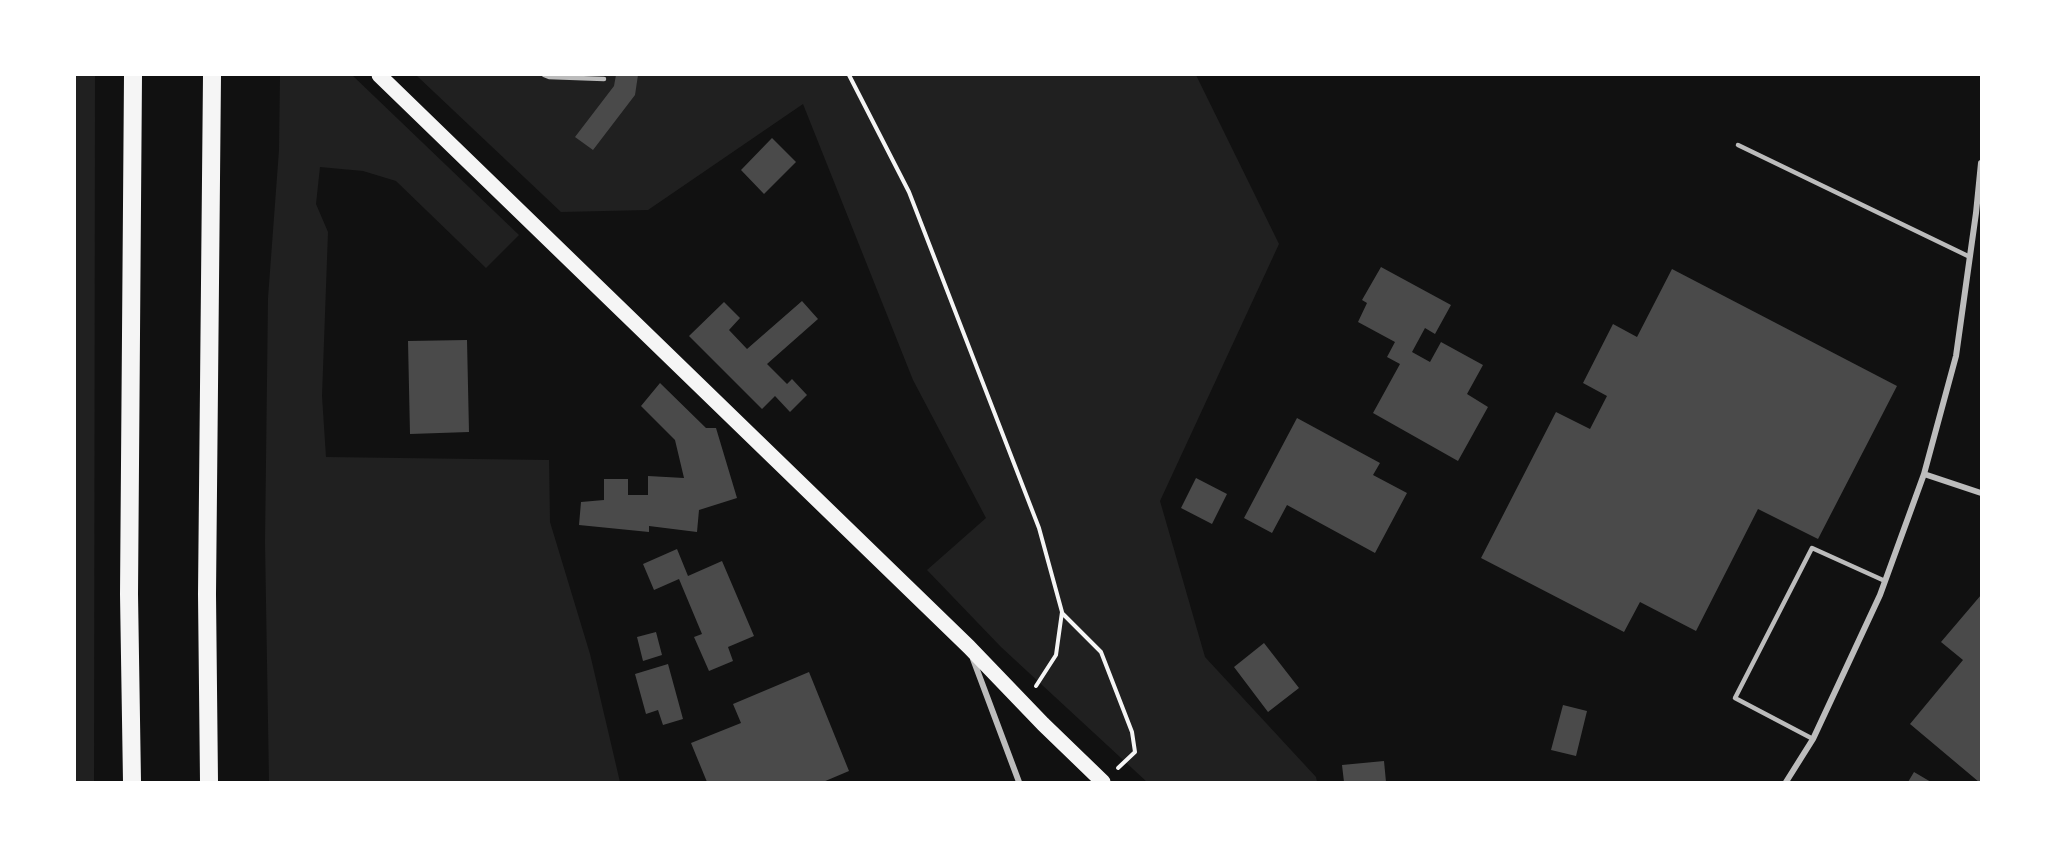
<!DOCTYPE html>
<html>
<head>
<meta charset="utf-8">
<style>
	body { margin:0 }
	#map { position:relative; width:2056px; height:857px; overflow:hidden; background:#111; font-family:"IBM Plex Sans",sans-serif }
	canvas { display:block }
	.frame { position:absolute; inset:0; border:76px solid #fff; pointer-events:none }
</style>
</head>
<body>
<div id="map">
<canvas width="2056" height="857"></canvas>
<div class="frame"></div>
</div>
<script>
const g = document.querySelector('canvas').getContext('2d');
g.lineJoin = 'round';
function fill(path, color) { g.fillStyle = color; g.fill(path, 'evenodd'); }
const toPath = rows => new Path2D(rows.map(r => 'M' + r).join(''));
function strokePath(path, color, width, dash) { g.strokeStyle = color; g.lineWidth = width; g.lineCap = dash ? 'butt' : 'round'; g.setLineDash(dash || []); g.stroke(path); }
fill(toPath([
	[75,75,95,75,94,782,75,782],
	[280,75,352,75,519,235,486,268,396,181,363,171,320,167,316,204,328,232,322,396,326,457,549,460,550,522,590,654,620,782,269,782,265,542,268,298,279,150],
	[416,75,1196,75,1279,244,1160,501,1205,657,1316,777,1317,782,1147,782,1001,647,927,570,986,518,913,380,803,104,648,210,561,212]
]), '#202020');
fill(toPath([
	[616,75,638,75,635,95,593,150,575,137,614,86],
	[772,138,796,162,764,194,741,170],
	[1381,267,1451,305,1435,334,1425,328,1412,352,1430,362,1441,342,1483,365,1467,394,1488,407,1458,461,1373,413,1400,364,1387,357,1395,342,1358,322,1367,303,1362,300],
	[1672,269,1897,386,1818,539,1758,509,1696,631,1640,602,1624,632,1481,558,1556,412,1590,429,1607,396,1583,383,1613,324,1637,337],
	[802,301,818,319,767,364,787,384,792,379,807,395,790,412,775,396,762,409,689,336,724,302,740,318,729,330,747,349],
	[467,340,469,432,410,434,408,341],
	[660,383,706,428,716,428,737,498,699,510,697,532,649,526,649,532,579,525,581,502,604,500,604,479,628,479,628,495,648,495,648,476,684,478,675,440,641,406],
	[1297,418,1380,463,1373,475,1407,493,1375,553,1287,505,1272,533,1244,518],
	[1196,478,1227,494,1212,524,1181,508],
	[677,549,688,576,722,561,754,636,728,647,733,661,709,671,694,637,702,634,679,579,654,590,643,564],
	[1981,595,1981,782,1979,782,1910,724,1963,660,1941,642],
	[656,632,662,655,643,661,637,637],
	[1264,643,1299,688,1268,712,1234,667],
	[668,664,683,719,663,725,658,710,646,714,635,674],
	[809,672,849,771,823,782,707,782,691,743,741,723,733,704],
	[1563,705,1587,711,1576,756,1551,750],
	[1384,761,1386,782,1344,782,1342,765],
	[1914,772,1931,782,1908,782]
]), '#4a4a4a');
strokePath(toPath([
	[849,75,909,192,1039,528,1062,612,1056,655,1036,686],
	[1062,613,1101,652,1132,732,1135,752,1118,768]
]), '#f5f5f5', 4);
strokePath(toPath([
	[544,75,549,77,604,79],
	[1738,145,1970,257],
	[1813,739,1735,698,1812,548,1885,581]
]), '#bcbcbc', 4.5);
strokePath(toPath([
	[1924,474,1981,493],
	[973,659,1019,782],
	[1786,782,1813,739,1880,595,1924,474,1956,356,1976,213,1981,163]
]), '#bcbcbc', 6);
strokePath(toPath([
	[379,75,969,647,1043,724,1103,782]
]), '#f5f5f5', 15);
strokePath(toPath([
	[132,782,129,594,133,75],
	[209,782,207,594,212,75]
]), '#f5f5f5', 18);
</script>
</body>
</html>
